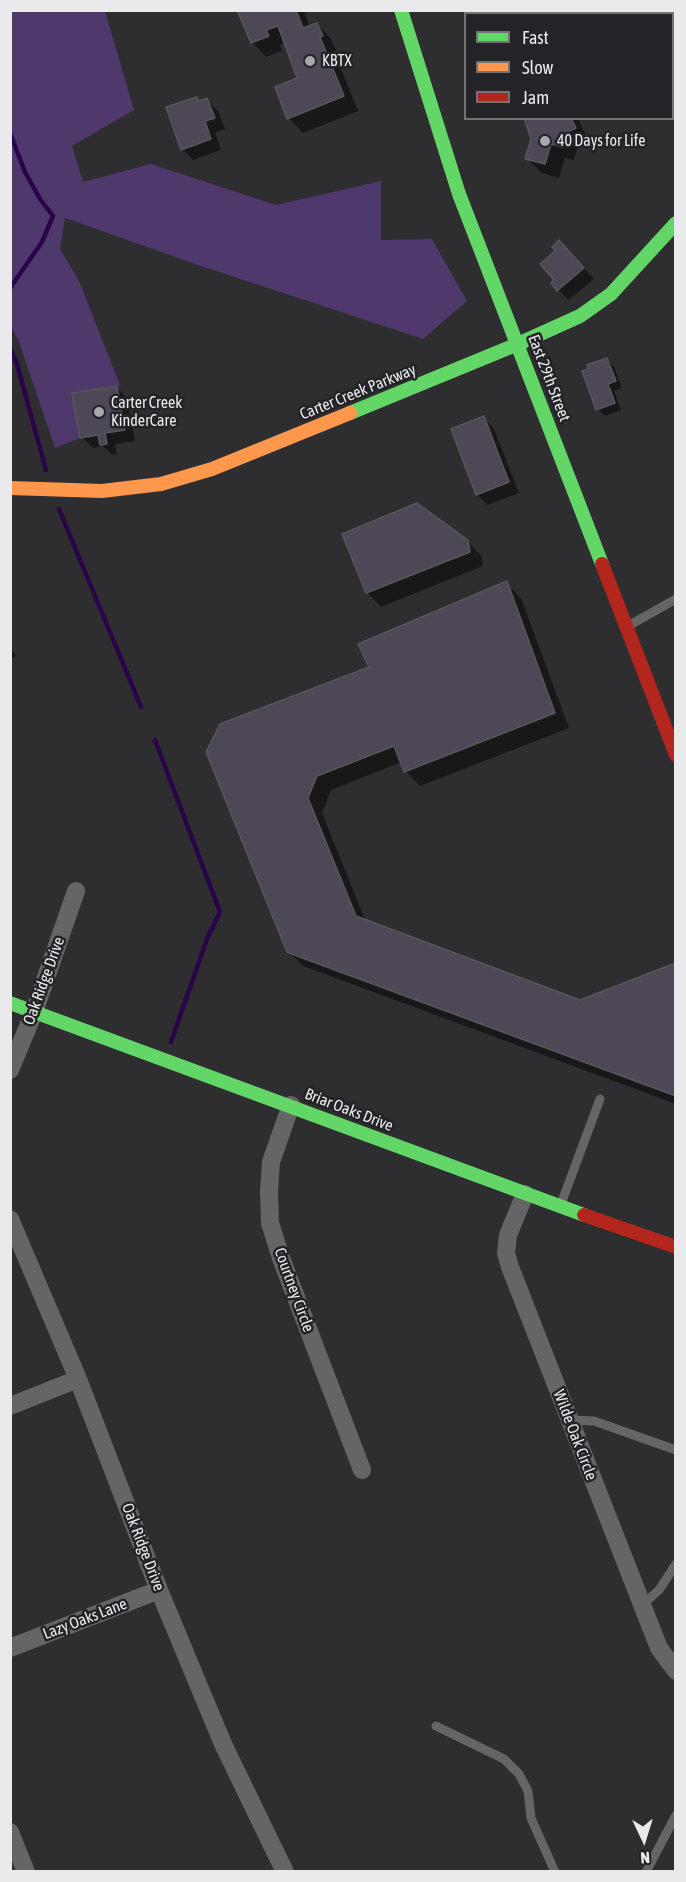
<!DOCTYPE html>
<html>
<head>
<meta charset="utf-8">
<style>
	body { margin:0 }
	#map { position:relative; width:686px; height:1882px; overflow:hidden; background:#2e2d30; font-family:"Asap Condensed",sans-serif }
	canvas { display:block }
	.frame { position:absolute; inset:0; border:12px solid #eae9ec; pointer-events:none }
	.legend { position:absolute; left:464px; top:12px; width:210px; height:108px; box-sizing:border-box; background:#242327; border:2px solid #737276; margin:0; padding:8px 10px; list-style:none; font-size:18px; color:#eae9ec }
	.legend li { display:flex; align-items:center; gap:12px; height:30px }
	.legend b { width:30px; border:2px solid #737276 }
	.north { position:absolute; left:614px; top:1810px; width:60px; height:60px; -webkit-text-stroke:4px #242327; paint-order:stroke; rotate:176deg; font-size:16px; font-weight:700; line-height:24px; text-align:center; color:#eae9ec }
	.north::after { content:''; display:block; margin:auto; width:21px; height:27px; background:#eae9ec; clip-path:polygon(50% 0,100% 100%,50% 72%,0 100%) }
</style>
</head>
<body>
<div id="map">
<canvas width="686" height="1882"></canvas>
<div class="frame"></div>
<ul class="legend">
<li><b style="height:8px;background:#63d668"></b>Fast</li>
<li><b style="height:8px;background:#ff974d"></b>Slow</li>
<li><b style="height:8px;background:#b3261e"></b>Jam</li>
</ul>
<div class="north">N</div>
</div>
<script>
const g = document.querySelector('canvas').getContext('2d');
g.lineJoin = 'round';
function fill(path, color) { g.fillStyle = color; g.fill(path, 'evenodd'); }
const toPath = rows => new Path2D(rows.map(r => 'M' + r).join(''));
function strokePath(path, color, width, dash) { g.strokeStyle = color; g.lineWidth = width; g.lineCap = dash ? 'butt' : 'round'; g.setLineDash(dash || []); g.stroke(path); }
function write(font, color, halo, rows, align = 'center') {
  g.font = font + ' "Asap Condensed",sans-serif'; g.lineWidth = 5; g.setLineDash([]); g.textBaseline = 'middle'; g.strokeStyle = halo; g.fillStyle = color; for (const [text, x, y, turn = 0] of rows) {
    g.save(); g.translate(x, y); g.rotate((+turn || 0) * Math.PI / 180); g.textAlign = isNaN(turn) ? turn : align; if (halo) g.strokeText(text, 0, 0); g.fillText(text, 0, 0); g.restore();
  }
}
fill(toPath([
	[11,11,105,11,134,110,72,146,83,182,151,164,276,205,381,181,381,240,432,239,467,301,423,339,198,265,65,218,60,249,79,281,120,385,73,393,80,438,55,448,19,342,11,326]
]), '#4f386b');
fill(toPath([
	[239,10,304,10,310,27,317,24,331,39,336,50,334,51,358,111,303,133,289,118,277,88,299,79,285,43,280,45,282,51,266,57,252,42],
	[490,10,625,10,626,12,621,14,491,14],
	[196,98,200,102,207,100,218,111,225,129,215,132,221,150,193,160,182,149],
	[526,118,578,118,589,143,577,148,574,160,565,158,559,178,542,173,527,159,532,133],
	[557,251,570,253,594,279,569,300,558,290,556,281],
	[607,360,614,367,622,388,614,391,621,410,605,416,598,409,590,370],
	[116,387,127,398,135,441,115,444,117,454,112,455,103,446,93,448,82,437],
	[484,418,494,429,519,493,488,505,477,494],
	[467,541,482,556,483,566,381,607,367,592],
	[506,583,521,598,569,728,420,786,406,771,402,762,331,790,322,813,366,922,580,1001,672,966,676,969,676,1094,296,954,296,957,676,1097,676,1104,303,966,288,951,207,752,371,668],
	[10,647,16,656,10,659]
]), '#0007');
strokePath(toPath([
	[10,133,25,172,40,199,53,216,42,242,10,288],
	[10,348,17,364,46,470],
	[59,509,141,707],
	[155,740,220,912,207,939,171,1042]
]), '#2a0449', 4.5);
const building = toPath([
	[237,10,296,10,303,28,317,23,323,36,320,37,344,96,287,119,275,87,297,78,278,26,266,30,269,36,251,43,237,10],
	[488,10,578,10,571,14,489,14,488,10],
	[197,97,198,101,207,98,215,118,205,121,211,139,181,150,166,107,197,97],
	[524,118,571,118,576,128,563,134,559,146,551,144,545,164,525,159,531,139,524,118],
	[559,240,584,268,557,291,551,283,554,280,540,264,555,251,552,247,559,240],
	[607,358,616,381,608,384,615,403,596,410,582,371,588,369,587,365,607,358],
	[117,386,125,430,105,433,107,444,100,445,98,435,80,438,72,393,117,386],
	[484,416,509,482,476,495,451,429,484,416],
	[417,503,468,540,470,552,366,593,342,534,417,503],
	[507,581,555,713,404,772,394,746,317,776,308,798,356,916,580,1000,673,964,676,971,676,1096,287,952,206,752,220,724,369,667,358,644,507,581]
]);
fill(building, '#4d4756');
strokePath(building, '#575658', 1.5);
strokePath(toPath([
	[628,626,676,599],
	[561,1204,600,1099],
	[569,1420,594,1421,676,1450],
	[642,1605,659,1590,676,1564],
	[436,1726,504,1759,519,1774,528,1791,531,1818,555,1872],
	[646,1872,676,1815]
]), '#656466', 9);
strokePath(toPath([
	[10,1070,34,1012,76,891],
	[291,1105,271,1162,269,1191,270,1223,281,1258,362,1470],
	[525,1194,508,1235,506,1253,510,1267,659,1648,676,1671],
	[10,1219,78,1379,159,1590,223,1744,285,1872],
	[10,1406,78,1379],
	[10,1648,159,1590],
	[10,1832,26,1872]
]), '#656466', 18);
strokePath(toPath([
	[401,10,459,194,602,564],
	[350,413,518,344,580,316,611,294,676,223],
	[10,1003,584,1215]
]), '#63d668', 14);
strokePath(toPath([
	[10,488,102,491,161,484,212,469,350,413]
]), '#ff974d', 14);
strokePath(toPath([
	[602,564,676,755],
	[584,1215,676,1247]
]), '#b3261e', 14);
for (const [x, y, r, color] of [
	[310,61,6,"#a8a7aa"],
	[545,141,6,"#a8a7aa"],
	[99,412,6,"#a8a7aa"]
]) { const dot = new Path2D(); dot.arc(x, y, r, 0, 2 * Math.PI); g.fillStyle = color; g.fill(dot); strokePath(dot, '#242327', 2); }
write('16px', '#eae9ec', '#242327', [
	["KBTX",322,61],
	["40 Days for Life",557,141],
	["Carter Creek",111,403],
	["KinderCare",111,421]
], 'left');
write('16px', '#eae9ec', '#242327', [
	["East 29th Street",549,378,69],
	["Carter Creek Parkway",358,392,-22],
	["Oak Ridge Drive",44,981,-70],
	["Briar Oaks Drive",349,1110,21],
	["Courtney Circle",294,1290,70],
	["Wilde Oak Circle",575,1435,69],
	["Oak Ridge Drive",143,1547,69],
	["Lazy Oaks Lane",85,1619,-21]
]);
</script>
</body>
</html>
